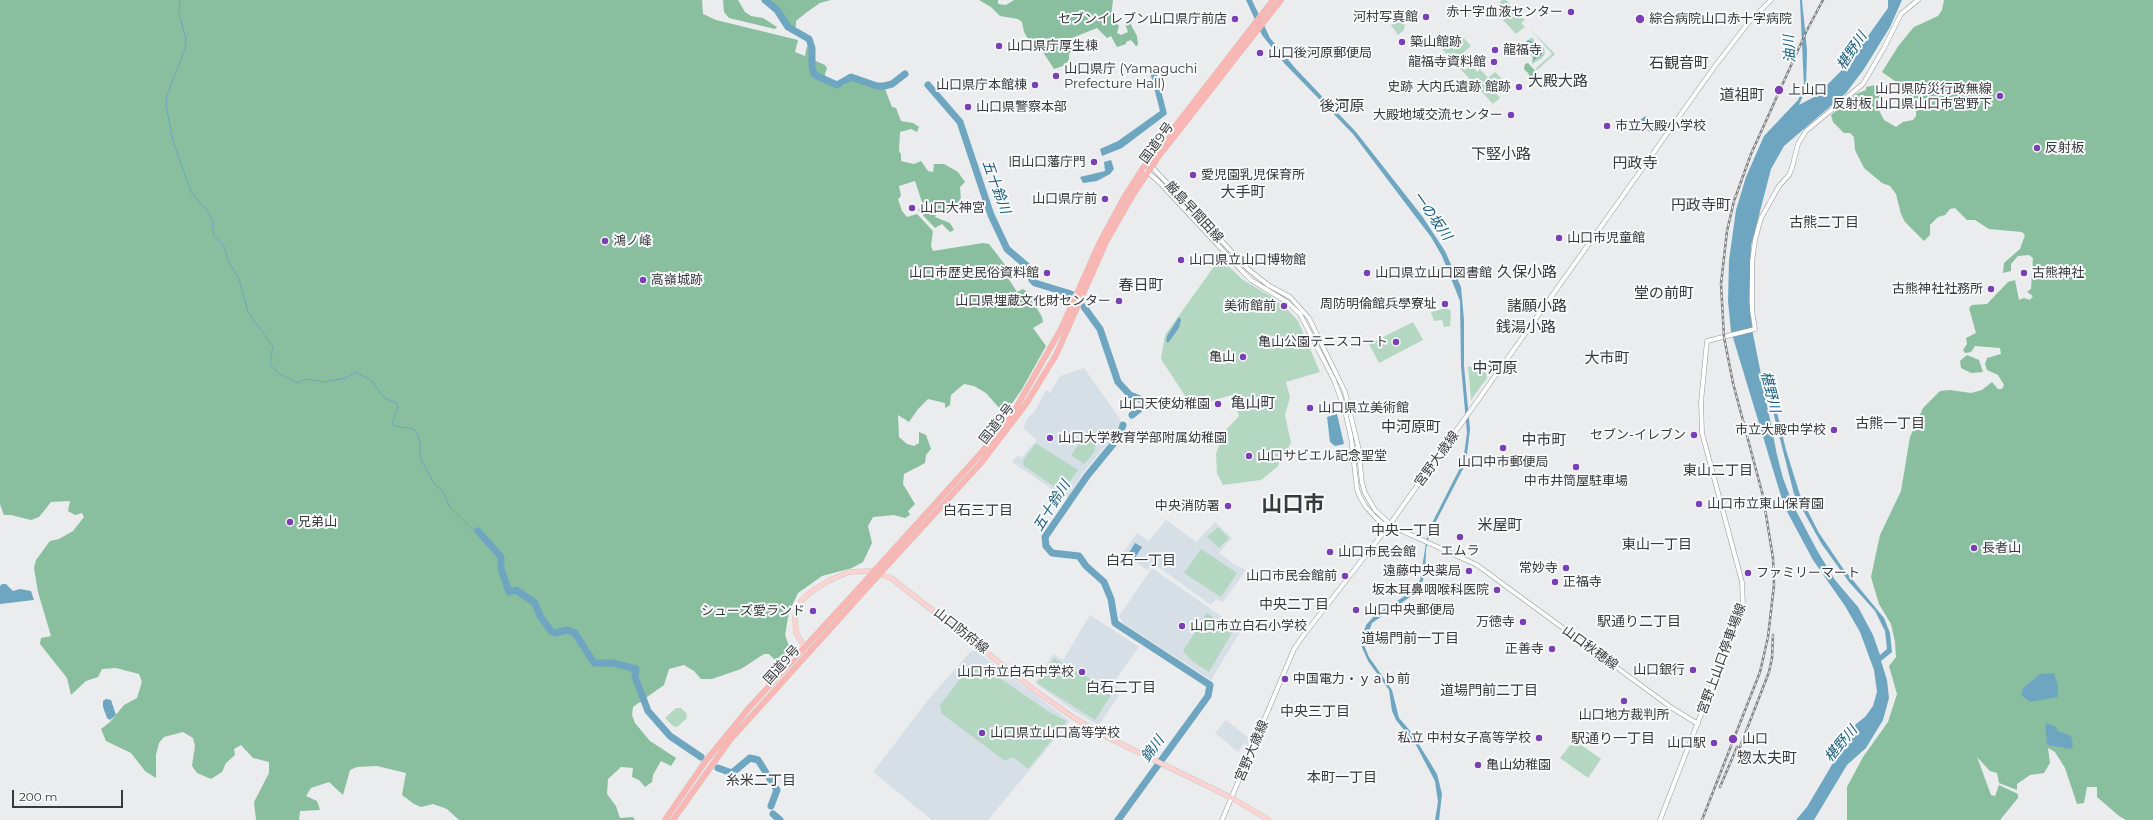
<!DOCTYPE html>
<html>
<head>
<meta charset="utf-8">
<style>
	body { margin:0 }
	#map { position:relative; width:2153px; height:820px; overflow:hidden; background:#eaecee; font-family:Montserrat,sans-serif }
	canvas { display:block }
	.scale { position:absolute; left:12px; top:790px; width:111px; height:18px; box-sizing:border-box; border:2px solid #393a3b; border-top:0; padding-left:5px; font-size:12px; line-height:14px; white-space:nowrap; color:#393a3b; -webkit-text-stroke:3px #f7f9fb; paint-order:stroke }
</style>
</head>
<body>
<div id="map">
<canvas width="2153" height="820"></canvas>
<div class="scale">200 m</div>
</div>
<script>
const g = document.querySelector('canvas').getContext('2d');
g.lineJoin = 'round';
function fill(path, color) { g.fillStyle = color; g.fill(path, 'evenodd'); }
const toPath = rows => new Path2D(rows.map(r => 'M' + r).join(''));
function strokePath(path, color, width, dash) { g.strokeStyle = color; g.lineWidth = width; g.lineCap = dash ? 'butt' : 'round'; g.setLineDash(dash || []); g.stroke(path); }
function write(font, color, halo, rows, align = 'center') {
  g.font = font + ' Montserrat,"Noto Sans JP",sans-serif'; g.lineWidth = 4; g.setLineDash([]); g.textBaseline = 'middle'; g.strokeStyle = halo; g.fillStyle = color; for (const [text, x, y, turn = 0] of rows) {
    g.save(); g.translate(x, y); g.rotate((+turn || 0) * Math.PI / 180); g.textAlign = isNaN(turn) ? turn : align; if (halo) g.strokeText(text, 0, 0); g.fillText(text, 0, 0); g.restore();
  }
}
fill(toPath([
	[1084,368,1118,416,1121,422,1113,437,1082,474,1068,498,1065,498,1012,462,1017,456,1022,457,1037,440,1023,428,1027,419,1035,411,1046,390,1050,393,1060,376],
	[1166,520,1196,542,1215,522,1232,538,1219,553,1234,564,1246,570,1223,602,1216,599,1211,605,1153,563,1147,570,1123,553,1137,533,1149,541],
	[1152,568,1241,630,1211,680,1123,623,1119,616],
	[1090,615,1139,647,1113,683,1122,690,1100,724,1098,725,1074,711,1035,683,1053,654,1063,660],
	[975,650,1070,721,988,820,932,820,873,772,928,700,970,652],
	[1226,720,1251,740,1248,746,1244,743,1238,752,1215,733]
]), '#d6dfe6');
fill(toPath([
	[1502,0,1506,0,1515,9,1509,15,1499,3],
	[1515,10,1525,20,1521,23,1525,27,1516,34,1503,20],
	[1401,17,1405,22,1404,30,1398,35,1391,25],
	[1531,30,1555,54,1537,70,1536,68,1552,54],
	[1459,33,1471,46,1456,59,1465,70,1471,65,1477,72,1480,69,1488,78,1495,72,1506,83,1495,92,1500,98,1493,104,1441,48],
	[1532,37,1537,44,1544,48,1545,54,1541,59,1532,64,1532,57,1525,43],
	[1220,258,1243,280,1272,297,1289,311,1298,321,1320,372,1286,382,1290,397,1285,415,1291,443,1277,467,1261,480,1223,485,1217,473,1216,454,1224,432,1239,416,1232,395,1211,401,1209,395,1193,399,1195,408,1193,408,1161,359,1165,335],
	[1446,308,1451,311,1450,326,1444,327,1442,320,1434,321,1431,312],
	[1413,322,1423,340,1379,363,1369,344],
	[1468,366,1486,373,1487,378,1471,400],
	[1088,432,1097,439,1098,443,1094,448,1096,450,1084,464,1071,455],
	[1035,444,1037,444,1078,470,1062,492,1024,466,1023,461],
	[1218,527,1229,538,1219,548,1207,537],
	[1201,549,1237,573,1221,597,1184,573],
	[1207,613,1233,631,1209,672,1191,660,1183,651],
	[1054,658,1113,692,1095,720,1037,683],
	[981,665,1049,712,1067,721,1028,769,1013,757,1005,761,942,714,940,705,967,670],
	[676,708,681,708,687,714,686,719,677,727,673,726,665,718],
	[1574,740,1601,759,1588,778,1560,758]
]), '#b3d7c1');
fill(toPath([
	[0,0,702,0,703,14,716,20,798,40,795,52,805,56,807,46,810,49,811,59,825,65,827,68,823,81,835,86,843,86,849,81,855,80,880,89,885,89,892,107,896,108,901,121,913,123,919,127,917,132,911,129,900,132,899,151,901,154,901,161,914,164,921,161,928,171,933,172,934,164,944,164,958,172,965,182,960,187,961,201,957,203,959,209,949,213,938,211,935,217,950,223,954,230,950,232,942,224,935,228,918,210,921,207,922,202,915,181,899,186,901,196,898,199,902,211,907,217,917,214,933,231,931,246,933,251,983,243,989,244,1009,270,1008,278,1017,292,1023,289,1027,292,1042,317,1043,322,1033,328,1046,346,1022,389,1009,408,1000,409,986,393,974,386,964,384,951,395,950,405,945,408,945,403,928,399,918,409,909,422,898,415,899,437,907,444,914,446,919,443,919,432,926,435,931,449,926,455,925,463,904,474,903,484,915,504,908,511,910,515,905,518,894,515,873,517,868,526,872,543,863,562,852,568,822,576,798,593,789,612,785,635,789,646,785,654,775,660,769,654,764,654,741,669,712,679,701,679,694,671,684,665,669,669,664,685,633,707,632,715,635,723,650,741,676,758,671,766,661,761,653,775,652,782,645,787,639,780,632,777,633,768,621,767,608,779,607,794,616,806,620,818,633,817,635,820,459,820,447,809,433,804,421,807,414,804,402,795,406,773,377,766,357,767,350,770,343,795,329,782,311,788,306,796,317,801,320,810,300,811,299,820,256,820,254,802,269,773,269,762,253,758,241,745,234,749,235,755,226,763,222,772,211,779,197,773,192,766,195,746,193,738,183,732,164,737,159,743,156,755,156,778,145,771,131,753,106,741,101,729,110,722,124,705,137,698,142,682,139,674,116,668,102,669,98,677,86,681,71,695,67,678,40,644,41,638,51,636,38,592,34,568,36,560,50,541,59,539,73,531,84,517,82,513,75,515,68,511,70,501,51,502,39,517,31,520,11,515,4,515,0,504],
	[723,0,738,0,745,12,751,16,763,18,777,27,775,29,729,18,724,12],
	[769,0,831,0,820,3,807,12,796,21,796,26,793,28],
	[979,0,998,0,998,4,1006,5,1014,0,1113,0,1111,17,1119,26,1117,33,1121,35,1128,32,1125,24,1132,16,1131,25,1137,36,1138,45,1136,46,1131,40,1126,42,1126,44,1117,47,1111,36,1107,38,1097,28,1072,38,1074,47,1069,54,1069,60,1063,66,1054,69,1043,52,1034,49,1024,32,1022,22,1018,19,1000,16,991,7],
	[1944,0,2153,0,2153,820,2126,820,2119,816,2097,797,2097,787,2087,787,2084,803,2077,804,2065,768,2055,752,2048,748,2050,763,2044,773,2030,775,2017,784,2017,790,1999,783,1997,773,1990,771,1977,757,1991,795,1995,796,1999,785,2018,794,2018,798,2000,820,1847,820,1847,787,1863,757,1888,722,1897,694,1889,666,1896,657,1895,642,1891,624,1879,604,1871,577,1880,535,1901,491,1910,437,1923,408,1940,391,1950,390,1971,393,1982,390,1992,382,1998,389,2002,389,2004,385,1998,375,1987,370,1985,364,1987,358,2001,354,2000,348,1975,346,1971,352,1965,353,1963,350,1967,344,1966,338,1976,333,1969,308,1972,305,1987,304,2008,282,2015,280,2019,300,2024,298,2030,300,2033,296,2027,292,2031,289,2033,258,2029,255,2018,256,2011,264,2011,271,2003,273,2004,263,2020,249,2025,235,2022,232,1989,229,1975,220,1967,220,1955,208,1950,209,1945,215,1938,217,1930,225,1930,235,1924,241,1905,222,1901,214,1896,194,1890,186,1882,183,1864,168,1855,150,1854,137,1850,133,1844,133,1833,122,1831,115,1856,94,1866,90,1866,87,1880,84,1882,91,1876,104,1884,120,1896,127,1903,122,1913,120,1916,116,1916,110,1911,98,1902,94,1895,81,1882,72,1899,45,1914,27,1938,16,1942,10],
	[1528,63,1537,73,1529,80,1529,74,1524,69,1525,64],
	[1967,355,1979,360,1983,372,1971,373,1961,368,1960,361]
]), '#89be9e');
fill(toPath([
	[1246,0,1252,0,1270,38,1296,69,1356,132,1422,216,1445,251,1461,287,1464,320,1464,366,1470,429,1466,463,1429,535,1426,550,1425,574,1421,586,1410,597,1372,623,1364,645,1369,657,1392,690,1399,718,1412,733,1437,774,1442,794,1439,820,1435,820,1438,802,1435,781,1416,745,1396,720,1392,711,1389,690,1368,661,1360,643,1366,625,1375,615,1411,592,1420,580,1428,531,1463,462,1467,433,1461,366,1460,301,1442,256,1431,237,1353,134,1284,63,1262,35],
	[1800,0,1802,0,1807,50,1806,89,1799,105,1816,96,1848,64,1888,8,1888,0,1902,0,1890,27,1864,69,1846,93,1784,146,1771,169,1751,246,1749,300,1753,334,1777,455,1783,478,1794,507,1818,552,1835,580,1858,607,1873,635,1880,655,1887,649,1885,631,1875,611,1849,582,1821,543,1794,494,1766,384,1776,408,1786,450,1801,498,1819,533,1842,567,1884,618,1890,633,1892,652,1881,661,1887,680,1889,698,1883,720,1866,748,1847,765,1814,820,1796,820,1807,807,1856,724,1865,717,1873,706,1877,692,1874,670,1860,632,1845,606,1813,560,1784,506,1731,331,1728,301,1729,260,1736,210,1746,177,1764,136,1798,100,1804,87],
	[1528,40,1533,42,1542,52,1541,56,1536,58,1533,62,1534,57,1525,43],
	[1156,71,1167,114,1122,148,1102,156,1100,149,1118,141,1160,111,1150,72],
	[1645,116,1654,127,1649,132,1639,121],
	[1111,160,1114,169,1110,174,1097,181,1083,183,1080,177,1105,171,1104,162],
	[1179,317,1181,320,1179,328,1168,343,1166,341,1167,336],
	[1337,414,1344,444,1335,446,1330,442,1327,417],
	[1135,543,1142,547,1135,558,1128,554],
	[2,584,6,584,13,591,20,589,31,591,34,600,0,604,0,586],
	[2054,673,2058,686,2058,697,2030,702,2021,695,2023,688,2040,674],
	[106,699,111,700,116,715,110,720,107,718,103,707,103,701],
	[2045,723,2055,726,2058,731,2071,736,2073,745,2071,749,2047,745]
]), '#6ea6c2');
strokePath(toPath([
	[180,0,179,14,186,39,185,49,167,95,166,105,173,141,191,192,207,210,212,220,214,236,224,246,228,260,239,279,248,312,273,347,270,364,278,373,297,383,306,379,324,382,346,378,355,372,371,380,384,398,397,403,398,407,392,424,394,426,414,429,417,433,420,442,420,457,423,463,433,482,444,493,449,506,472,529,478,531],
	[1469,84,1471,86]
]), '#6ea6c2', 1);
strokePath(toPath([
	[765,0,777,10,788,27,809,39,812,48,812,67,814,74,817,76,837,85,851,77,877,86,884,86,892,84,905,74],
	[928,85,960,122,991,215,1007,249,1028,267,1032,280,1035,283,1071,294],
	[1084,307,1100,329,1118,382,1130,395,1145,401,1146,404,1132,415],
	[478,531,501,557,501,569,509,592,516,590,535,603,540,616,551,631,555,633,567,630,575,633,594,663,613,663,636,669,635,677,648,711,670,736,701,757],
	[718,768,732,773,750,758,758,760,777,790,771,806],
	[773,814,780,820],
	[1118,820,1208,696,1210,685,1115,623,1111,599,1104,582,1086,566,1079,556,1052,553,1046,546,1045,537,1087,476,1119,437,1123,425]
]), '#6ea6c2', 7);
const secondary = toPath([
	[1151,166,1248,269,1268,285,1290,297,1309,318,1345,392,1358,446,1362,483,1365,493,1375,510,1390,524,1398,529,1477,565,1672,708,1698,724],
	[1143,168,1159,182,1242,271,1251,280,1287,302,1300,314,1334,380,1344,407,1351,437,1357,489,1360,497,1366,507,1375,517,1383,524,1390,524],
	[1222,820,1294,649,1303,636,1390,524,1715,66,1749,22,1771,0],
	[1660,820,1743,606,1742,582,1702,433,1701,402,1707,341,1755,329,1752,310,1752,262,1755,240,1761,218,1779,186,1789,175,1792,168,1798,144,1806,131,1863,84,1884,48,1901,14,1918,0]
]);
const primary = toPath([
	[806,649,796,633,795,618,801,601,812,591,830,580,849,572,870,571,891,578,1037,692,1076,719,1111,739,1232,798,1269,820]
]);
const highway = toPath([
	[876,569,981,453,1016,408,1061,329,1100,242,1125,196,1143,168,1273,0],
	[884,569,981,463,1026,404,1056,355,1106,242,1134,193,1159,156,1281,0],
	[665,820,705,762,749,708,869,577],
	[673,820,730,740,876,578]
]);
strokePath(secondary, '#959799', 5);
strokePath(primary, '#c8c8c8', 5.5);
strokePath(highway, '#c8c8c8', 6);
strokePath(secondary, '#fff', 4);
strokePath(primary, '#fcd3d1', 4.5);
strokePath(highway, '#fab6b3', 5.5);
const rail = toPath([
	[1738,752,1769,672,1772,658,1773,635],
	[1720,787,1737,747],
	[1702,820,1760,672,1768,637,1774,585,1773,558,1763,496,1733,383,1724,337,1721,284,1727,231,1734,201,1751,154,1807,30,1823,0]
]);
strokePath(rail, '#848587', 2.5);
strokePath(rail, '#f7f9fb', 1, [3]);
const highwayBridge = toPath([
	[869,577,876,569],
	[876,578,884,569]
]);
strokePath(highwayBridge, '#c8c8c8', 6, []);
strokePath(highwayBridge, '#fab6b3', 5.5);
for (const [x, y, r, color] of [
	[1571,12,4,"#7a3fb5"],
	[1426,17,4,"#7a3fb5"],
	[1235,19,4,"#7a3fb5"],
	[1640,19,5,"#7a3fb5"],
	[1402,42,4,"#7a3fb5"],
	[999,46,4,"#7a3fb5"],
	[1495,50,4,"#7a3fb5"],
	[1260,53,4,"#7a3fb5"],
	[1494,62,4,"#7a3fb5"],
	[1056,76,4,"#7a3fb5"],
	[1035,85,4,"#7a3fb5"],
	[1519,87,4,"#7a3fb5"],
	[1779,90,5,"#7a3fb5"],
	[2000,96,4,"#7a3fb5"],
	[968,107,4,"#7a3fb5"],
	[1511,115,4,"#7a3fb5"],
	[1607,126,4,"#7a3fb5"],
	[2037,148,4,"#7a3fb5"],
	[1094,162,4,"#7a3fb5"],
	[1193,175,4,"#7a3fb5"],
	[1105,199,4,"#7a3fb5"],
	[912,208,4,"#7a3fb5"],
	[1559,238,4,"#7a3fb5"],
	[605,241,4,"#7a3fb5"],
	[1181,260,4,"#7a3fb5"],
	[1047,273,4,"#7a3fb5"],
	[1367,273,4,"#7a3fb5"],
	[2024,273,4,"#7a3fb5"],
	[643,280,4,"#7a3fb5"],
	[1991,289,4,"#7a3fb5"],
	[1119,301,4,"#7a3fb5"],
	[1445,304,4,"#7a3fb5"],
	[1284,306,4,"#7a3fb5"],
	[1396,342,4,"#7a3fb5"],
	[1243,357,4,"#7a3fb5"],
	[1218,404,4,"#7a3fb5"],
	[1310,408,4,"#7a3fb5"],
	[1834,430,4,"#7a3fb5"],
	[1694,435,4,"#7a3fb5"],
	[1050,438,4,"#7a3fb5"],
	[1503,448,4,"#7a3fb5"],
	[1249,456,4,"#7a3fb5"],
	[1576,467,4,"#7a3fb5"],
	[1699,504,4,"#7a3fb5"],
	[1228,506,4,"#7a3fb5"],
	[290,522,4,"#7a3fb5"],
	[1460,537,4,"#7a3fb5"],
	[1974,548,4,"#7a3fb5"],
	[1330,552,4,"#7a3fb5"],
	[1566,568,4,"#7a3fb5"],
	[1469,571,4,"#7a3fb5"],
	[1748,573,4,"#7a3fb5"],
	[1345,576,4,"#7a3fb5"],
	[1555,582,4,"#7a3fb5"],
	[1497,590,4,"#7a3fb5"],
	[1356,610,4,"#7a3fb5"],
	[813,611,4,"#7a3fb5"],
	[1523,622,4,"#7a3fb5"],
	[1182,626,4,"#7a3fb5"],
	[1552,649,4,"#7a3fb5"],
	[1693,670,4,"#7a3fb5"],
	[1082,672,4,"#7a3fb5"],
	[1285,679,4,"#7a3fb5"],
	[1624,701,4,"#7a3fb5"],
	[982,733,4,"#7a3fb5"],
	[1539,738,4,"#7a3fb5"],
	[1733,739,5,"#7a3fb5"],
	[1714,743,4,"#7a3fb5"],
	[1478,765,4,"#7a3fb5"]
]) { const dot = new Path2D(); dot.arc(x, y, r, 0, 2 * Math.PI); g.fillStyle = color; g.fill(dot); strokePath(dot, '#f7f9fb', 1.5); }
write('13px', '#393a3b', '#f7f9fb', [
	["赤十字血液センター",1563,12,"right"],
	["河村写真館",1418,17,"right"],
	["セブンイレブン山口県庁前店",1227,19,"right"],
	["綜合病院山口赤十字病院",1649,19],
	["築山館跡",1410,42],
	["山口県庁厚生棟",1007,46],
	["龍福寺",1503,50],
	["山口後河原郵便局",1268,53],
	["龍福寺資料館",1486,62,"right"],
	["山口県庁 (Yamaguchi",1064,69],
	["Prefecture Hall)",1064,84],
	["山口県庁本館棟",1027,85,"right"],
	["史跡 大内氏遺跡 館跡",1511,87,"right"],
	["山口県防災行政無線",1992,89,"right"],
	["反射板 山口県山口市宮野下",1992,104,"right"],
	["上山口",1788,90],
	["山口県警察本部",976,107],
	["大殿地域交流センター",1503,115,"right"],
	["市立大殿小学校",1615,126],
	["反射板",2045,148],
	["旧山口藩庁門",1086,162,"right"],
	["愛児園乳児保育所",1201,175],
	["山口県庁前",1097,199,"right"],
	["山口大神宮",920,208],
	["山口市児童館",1567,238],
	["鴻ノ峰",613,241],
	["山口県立山口博物館",1189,260],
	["山口市歴史民俗資料館",1039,273,"right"],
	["山口県立山口図書館",1375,273],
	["古熊神社",2032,273],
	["高嶺城跡",651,280],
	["古熊神社社務所",1983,289,"right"],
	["山口県埋蔵文化財センター",1111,301,"right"],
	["周防明倫館兵學寮址",1437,304,"right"],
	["美術館前",1276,306,"right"],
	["亀山公園テニスコート",1388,342,"right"],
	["亀山",1235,357,"right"],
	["山口天使幼稚園",1210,404,"right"],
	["山口県立美術館",1318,408],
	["市立大殿中学校",1826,430,"right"],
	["セブン-イレブン",1686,435,"right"],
	["山口大学教育学部附属幼稚園",1058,438],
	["山口サビエル記念聖堂",1257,456],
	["山口中市郵便局",1503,462,"center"],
	["中市井筒屋駐車場",1576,481,"center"],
	["山口市立東山保育園",1707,504],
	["中央消防署",1220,506,"right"],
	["兄弟山",298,522],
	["長者山",1982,548],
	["エムラ",1460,551,"center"],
	["山口市民会館",1338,552],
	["常妙寺",1558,568,"right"],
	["遠藤中央薬局",1461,571,"right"],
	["ファミリーマート",1756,573],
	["山口市民会館前",1337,576,"right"],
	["正福寺",1563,582],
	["坂本耳鼻咽喉科医院",1489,590,"right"],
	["山口中央郵便局",1364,610],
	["シューズ愛ランド",805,611,"right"],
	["万徳寺",1515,622,"right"],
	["山口市立白石小学校",1190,626],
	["正善寺",1544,649,"right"],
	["山口銀行",1685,670,"right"],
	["山口市立白石中学校",1074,672,"right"],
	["中国電力・ｙａｂ前",1293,679],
	["山口地方裁判所",1624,715,"center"],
	["山口県立山口高等学校",990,733],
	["私立 中村女子高等学校",1531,738,"right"],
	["山口",1742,739],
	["山口駅",1706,743,"right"],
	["亀山幼稚園",1486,765]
], 'left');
write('13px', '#393a3b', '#f7f9fb', [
	["国道9号",1157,143,-54],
	["厳島早間田線",1194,212,47],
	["国道9号",997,424,-52],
	["宮野大歳線",1437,459,-54],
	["山口防府線",961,631,38],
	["山口秋穂線",1590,648,36],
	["宮野上山口停車場線",1722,659,-70],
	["国道9号",782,665,-48],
	["宮野大歳線",1252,751,-67]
]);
write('italic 14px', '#195e7b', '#f7f9fb', [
	["油川",1790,49,-93],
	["椹野川",1852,51,-56],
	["五十鈴川",996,187,70],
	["一の坂川",1432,216,55],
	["椹野川",1770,392,76],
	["五十鈴川",1052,506,-58],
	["椹野川",1841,744,-50],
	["錦川",1153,749,-54]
]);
write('14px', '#393a3b', '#f7f9fb', [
	["古熊二丁目",1824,223],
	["古熊一丁目",1890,424],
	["東山二丁目",1718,471],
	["白石三丁目",978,511],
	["中央一丁目",1406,531],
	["東山一丁目",1657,545],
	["白石一丁目",1141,561],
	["中央二丁目",1294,605],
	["駅通り二丁目",1639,622],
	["道場門前一丁目",1410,639],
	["白石二丁目",1121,688],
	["道場門前二丁目",1489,691],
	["中央三丁目",1315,712],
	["駅通り一丁目",1613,739],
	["本町一丁目",1342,778],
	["糸米二丁目",761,781]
]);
write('15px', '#393a3b', '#f7f9fb', [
	["石観音町",1679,64],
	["大殿大路",1558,82],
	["道祖町",1742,96],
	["後河原",1342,107],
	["下竪小路",1501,155],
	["円政寺",1635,164],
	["大手町",1243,193],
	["円政寺町",1701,206],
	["久保小路",1527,273],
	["春日町",1141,286],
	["堂の前町",1664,294],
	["諸願小路",1537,307],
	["銭湯小路",1526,328],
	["大市町",1607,359],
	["中河原",1495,369],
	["亀山町",1253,404],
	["中河原町",1411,428],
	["中市町",1544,441],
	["米屋町",1500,526],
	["惣太夫町",1767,759]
]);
write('bold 21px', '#393a3b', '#f7f9fb', [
	["山口市",1293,505]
]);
</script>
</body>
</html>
